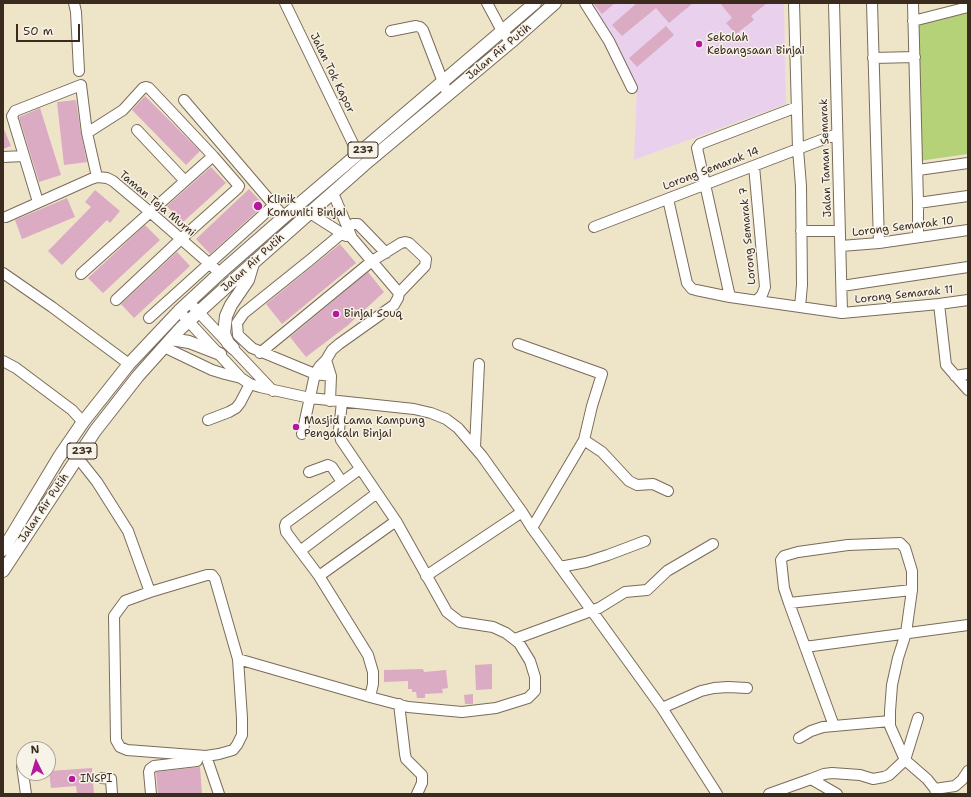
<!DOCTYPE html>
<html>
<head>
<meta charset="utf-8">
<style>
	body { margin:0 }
	#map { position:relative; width:971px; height:797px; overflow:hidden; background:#eee5c9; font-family:"Shantell Sans",sans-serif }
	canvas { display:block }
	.frame { position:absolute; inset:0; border:4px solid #3b2a1e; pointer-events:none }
	.north { position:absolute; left:16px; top:741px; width:40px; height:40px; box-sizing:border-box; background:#f7f3e8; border:1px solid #aca397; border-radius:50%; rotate:355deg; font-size:11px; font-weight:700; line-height:16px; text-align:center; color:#3b2a1e }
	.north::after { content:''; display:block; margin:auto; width:14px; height:18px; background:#b5179e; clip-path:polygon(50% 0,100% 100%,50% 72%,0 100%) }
	.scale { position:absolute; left:16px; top:24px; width:64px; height:18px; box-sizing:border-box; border:2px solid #3b2a1e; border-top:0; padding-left:5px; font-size:12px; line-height:14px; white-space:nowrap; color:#3b2a1e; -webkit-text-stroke:3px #f7f3e8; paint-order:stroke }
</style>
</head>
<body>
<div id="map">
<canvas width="971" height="797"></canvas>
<div class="frame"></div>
<div class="north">N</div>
<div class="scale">50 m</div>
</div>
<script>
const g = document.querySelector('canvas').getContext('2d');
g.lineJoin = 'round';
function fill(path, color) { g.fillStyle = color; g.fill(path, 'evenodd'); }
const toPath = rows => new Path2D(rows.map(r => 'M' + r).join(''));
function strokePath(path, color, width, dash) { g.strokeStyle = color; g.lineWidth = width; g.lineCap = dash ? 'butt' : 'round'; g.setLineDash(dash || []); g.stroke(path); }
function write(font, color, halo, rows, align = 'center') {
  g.font = font + ' "Shantell Sans",sans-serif'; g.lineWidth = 3; g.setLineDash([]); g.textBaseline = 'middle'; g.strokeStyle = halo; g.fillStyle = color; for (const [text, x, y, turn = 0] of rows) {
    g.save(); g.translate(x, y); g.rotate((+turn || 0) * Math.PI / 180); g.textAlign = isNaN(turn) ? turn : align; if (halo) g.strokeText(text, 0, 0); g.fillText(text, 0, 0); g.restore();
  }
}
fill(toPath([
	[589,3,784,3,786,104,634,160,637,85]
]), '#e9d1ed');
fill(toPath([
	[968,10,968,154,919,161,915,25]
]), '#b5d279');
fill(toPath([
	[593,3,615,3,602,14],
	[637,3,693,3,669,23,656,8,622,36,612,25],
	[720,3,767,3,751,16,754,20,736,34,726,23,732,18],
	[666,26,674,35,637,67,629,58],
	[145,96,200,151,186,165,132,110],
	[76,100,81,134,87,162,64,165,57,102],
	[40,108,61,175,39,182,19,117],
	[3,127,11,146,3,149],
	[211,167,226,183,182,223,167,206],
	[249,189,264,205,210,254,196,239],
	[95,190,120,211,110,223,107,220,62,265,48,251,91,207,85,202],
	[67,198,75,217,22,239,15,220],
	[145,225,160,240,103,293,88,278],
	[340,244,356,263,282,324,266,304],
	[177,252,190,266,134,318,121,304],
	[368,272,384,292,347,326,306,357,290,337],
	[492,664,492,689,476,690,475,665],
	[423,669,424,672,446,670,448,688,442,689,443,693,425,694,425,698,417,698,416,692,412,692,412,689,408,689,408,681,384,682,384,670],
	[473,694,473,704,465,704,464,695],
	[200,767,202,794,158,794,156,772],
	[92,768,94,794,77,794,76,786,51,788,49,771]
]), '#dbaac3');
const minor = toPath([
	[74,3,76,12,79,71],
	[285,3,358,154],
	[487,3,502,31,511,42],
	[585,3,609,41,632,88],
	[794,3,798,149,801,186,802,285,800,307],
	[834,3,842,313],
	[872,3,879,243],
	[913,3,918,203,918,237],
	[913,21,968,7],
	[391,31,416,26,420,27,423,30,448,95],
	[873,58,915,57],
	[184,100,284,217],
	[137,130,185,181],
	[87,133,123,110,143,88,146,87,149,88,213,156,239,186,238,188,181,239,116,300],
	[3,157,24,156],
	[754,166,765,287,762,295,757,300],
	[918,170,968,163],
	[333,193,352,238,399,293],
	[668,199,687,283,692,289,696,290,730,297,842,313,939,304,968,300],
	[38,202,12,116,15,111,81,85,87,133,97,177],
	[918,203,968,196],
	[310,213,346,236],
	[6,217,91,179,97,177,107,178,113,181,150,212,220,273],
	[594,227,837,134],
	[801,231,840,231],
	[841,246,879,243,968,230],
	[3,273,52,307,129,364],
	[81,274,213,156],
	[842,286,968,267],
	[730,297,697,148,700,144,797,107],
	[189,302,273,391],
	[939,304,946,365,968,390],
	[179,311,241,378,250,384,260,387,310,398,414,409,431,413,446,419,458,428,482,456,522,512,532,528,662,708,717,794],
	[149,318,273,206],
	[518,344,602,374,592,406,584,440,532,528],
	[164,347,212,370,225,374,241,378],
	[260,353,372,261,401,243,405,242,409,243,426,259,425,266,399,293,398,298,394,305,339,344,332,350,326,360,320,366,315,374,302,434],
	[326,360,331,376,330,401],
	[3,361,16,368,72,410,83,422],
	[331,376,315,374,252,348,238,335,237,323,244,313,310,260,353,224,358,224,386,253],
	[955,376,968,374],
	[208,420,229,412,236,408,240,403,250,384],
	[584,440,602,452,629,481,637,485,653,484,668,491],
	[475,447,479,364],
	[78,458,97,482,128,531,150,592,125,601,114,616,116,740,120,747,127,750,206,756,219,754,233,750,237,745,242,735,242,718,238,659,370,697,408,707,462,712,496,708,528,698,535,691,535,677,530,661,519,643,506,633,493,627,460,622,447,612,396,521,341,440,339,430,342,402],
	[360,469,286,523,285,526,286,532,319,576,368,655,373,672,373,684,370,697],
	[309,472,328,465,332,467,342,482],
	[300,551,377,493],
	[560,567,586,562,608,555,645,541],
	[319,576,396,521],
	[426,576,522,512],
	[150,592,207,575,212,575,215,579,238,659],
	[789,603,912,590],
	[515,639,599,608,625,592,647,590,667,571,713,544],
	[805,647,968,625],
	[399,704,405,754,406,759,422,775,422,783,417,794],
	[662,708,701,691,714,688,728,687,747,688],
	[834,726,789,603,784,588,781,560,784,556,798,552,848,545,900,543,905,548,912,571,912,590,906,633,898,658,892,685,890,711,890,726,905,760,927,779,935,789,936,794],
	[799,738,811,731,823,727,890,721],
	[206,756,219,794],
	[22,766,26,794],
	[102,778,111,779,112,794],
	[811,779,824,774,832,773,860,775,873,779,884,777,889,775,905,760,918,718],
	[935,789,955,786,962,780,968,771],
	[151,794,149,772,150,769,154,766,197,761],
	[769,794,811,779,837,794]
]);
const major = toPath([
	[171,339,189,342,220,354],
	[233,348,228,343,224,334,226,316,231,305,248,280,253,263],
	[3,550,59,457,83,422,129,364,179,311,220,273,284,217,535,3],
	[3,571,95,431,138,376,181,328,235,279,364,165,511,42,555,3]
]);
strokePath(minor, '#7a6b5a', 12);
strokePath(major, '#7a6b5a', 14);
strokePath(minor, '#fff', 10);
strokePath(major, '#fff', 12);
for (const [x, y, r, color] of [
	[699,44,4,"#b5179e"],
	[258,206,5,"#b5179e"],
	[336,314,4,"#b5179e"],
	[296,427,4,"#b5179e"],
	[72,779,4,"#b5179e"]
]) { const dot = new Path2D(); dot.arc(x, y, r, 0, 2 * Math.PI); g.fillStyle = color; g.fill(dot); strokePath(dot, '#f7f3e8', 1.5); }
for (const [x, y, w] of [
	[363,150,30],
	[82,451,30]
]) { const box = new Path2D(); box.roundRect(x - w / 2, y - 8, w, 16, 3); g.fillStyle = '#f7f3e8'; g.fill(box); strokePath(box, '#3b2a1e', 1); }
write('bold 10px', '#3b2a1e', null, [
	["237",363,150],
	["237",82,451]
]);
write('11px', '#3b2a1e', '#f7f3e8', [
	["Sekolah",707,38],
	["Kebangsaan Binjai",707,51],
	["Klinik",267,200],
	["Komuniti Binjai",267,213],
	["Binjai Souq",344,314],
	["Masjid Lama Kampung",304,421],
	["Pengakaln Binjai",304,434],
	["INSPI",80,779]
], 'left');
write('11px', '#3b2a1e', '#f7f3e8', [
	["Jalan Air Putih",499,52,-40],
	["Jalan Tok Kapor",332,73,64],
	["Jalan Taman Semarak",826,158,-92],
	["Lorong Semarak 14",711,169,-21],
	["Taman Teja Murni",157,204,40],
	["Lorong Semarak 10",903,227,-7],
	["Lorong Semarak 7",748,236,-95],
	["Jalan Air Putih",253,263,-42],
	["Lorong Semarak 11",904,295,-6],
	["Jalan Air Putih",44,508,-56]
]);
</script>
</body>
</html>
